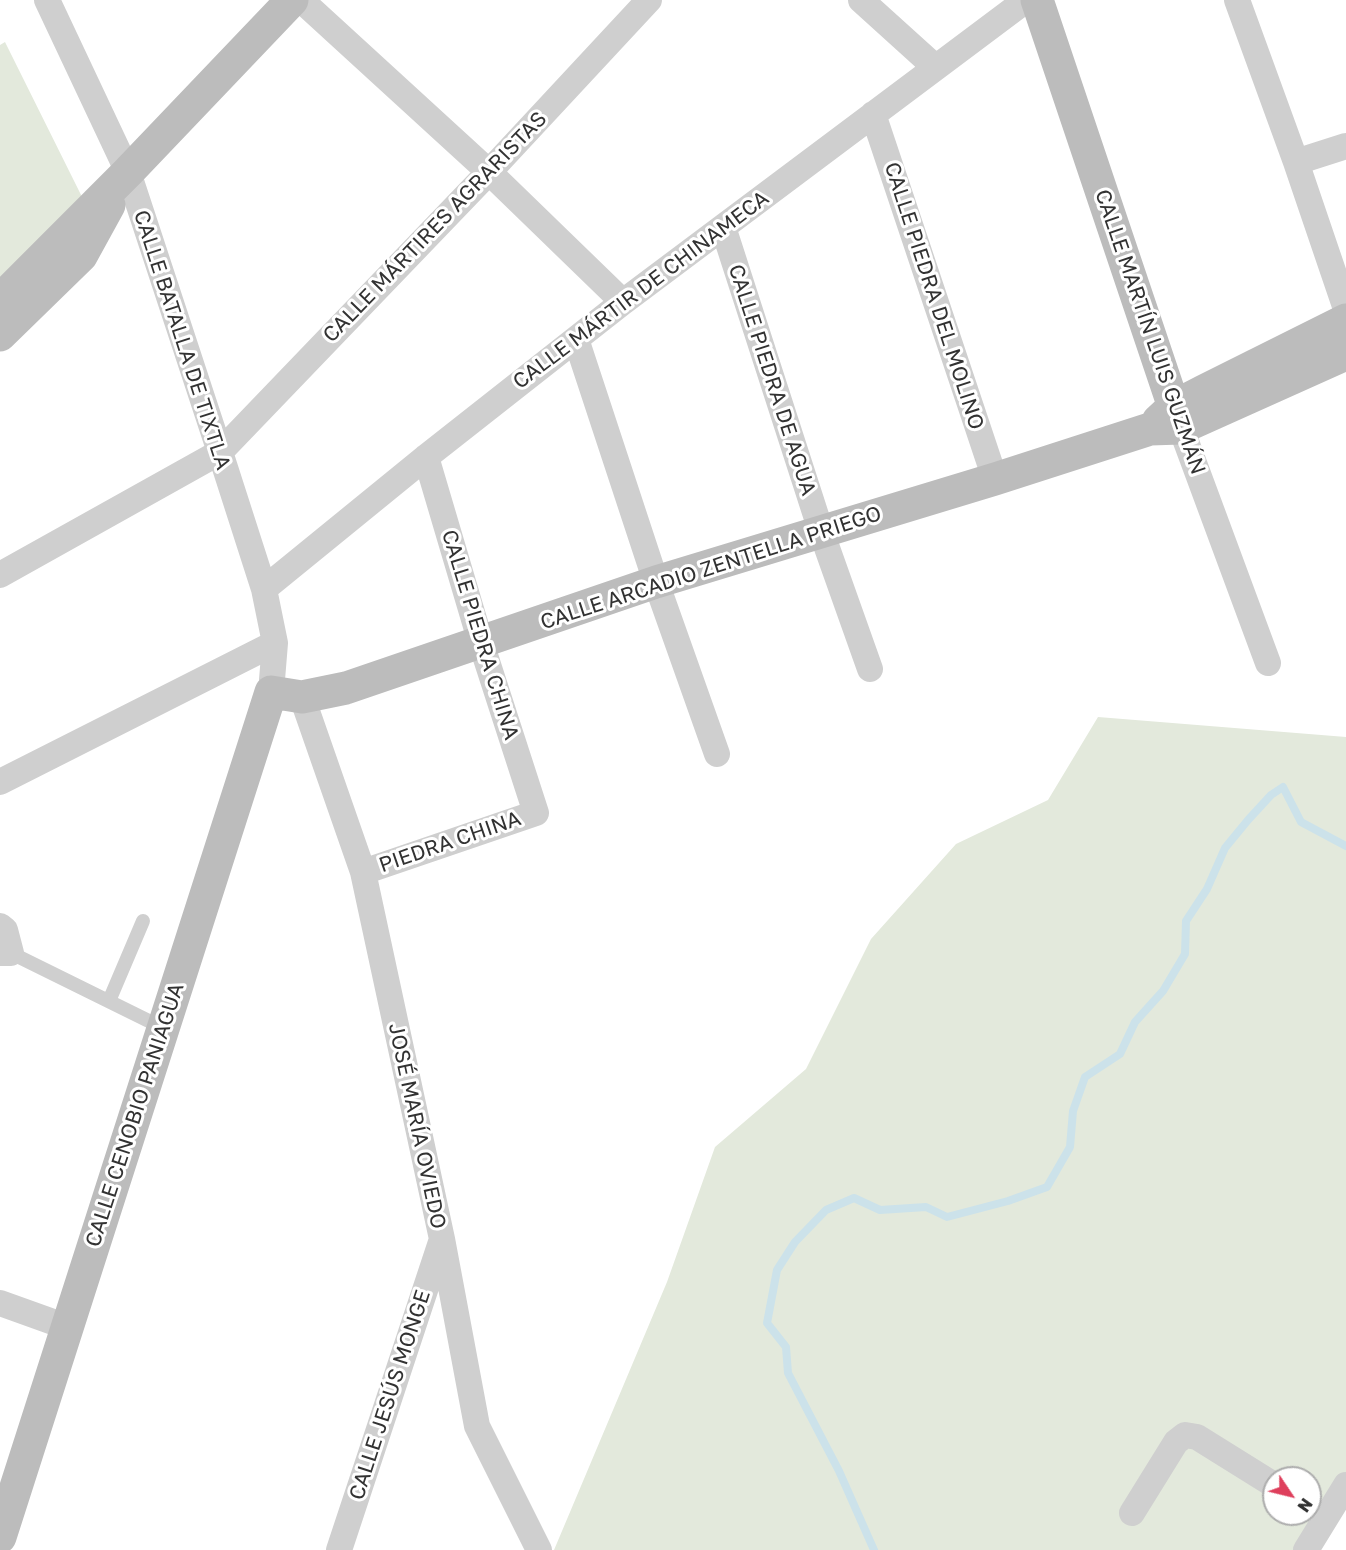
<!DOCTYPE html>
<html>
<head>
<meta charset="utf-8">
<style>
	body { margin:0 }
	#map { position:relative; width:1346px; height:1550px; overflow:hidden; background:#fff; font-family:"Golos Text",sans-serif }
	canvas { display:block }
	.north { position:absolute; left:1262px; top:1466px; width:60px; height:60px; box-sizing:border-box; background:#fff; border:2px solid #adadad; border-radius:50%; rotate:125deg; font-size:16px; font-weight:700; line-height:24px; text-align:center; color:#323232 }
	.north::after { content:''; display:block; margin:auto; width:21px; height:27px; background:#de3f5c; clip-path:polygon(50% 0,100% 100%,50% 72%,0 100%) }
</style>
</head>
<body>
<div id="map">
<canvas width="1346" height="1550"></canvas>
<div class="north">N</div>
</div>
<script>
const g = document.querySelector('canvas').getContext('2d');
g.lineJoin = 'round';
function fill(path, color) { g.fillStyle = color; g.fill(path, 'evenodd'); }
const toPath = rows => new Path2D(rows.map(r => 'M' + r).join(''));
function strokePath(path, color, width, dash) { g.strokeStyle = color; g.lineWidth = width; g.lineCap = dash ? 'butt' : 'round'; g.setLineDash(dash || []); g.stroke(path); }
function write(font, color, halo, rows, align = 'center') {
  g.font = font + ' "Golos Text",sans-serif'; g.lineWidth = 6; g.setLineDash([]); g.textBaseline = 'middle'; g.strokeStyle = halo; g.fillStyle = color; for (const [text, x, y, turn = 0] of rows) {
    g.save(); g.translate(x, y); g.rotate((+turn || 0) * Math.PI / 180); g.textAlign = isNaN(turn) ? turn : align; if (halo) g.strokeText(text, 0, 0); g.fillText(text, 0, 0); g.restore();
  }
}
fill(toPath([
	[5,42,89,211,0,296,0,45],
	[1098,717,1346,737,1346,1479,1301,1550,554,1550,667,1282,715,1147,806,1069,871,939,956,844,1048,800],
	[1274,1478,1310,1478,1310,1514,1274,1514]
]), '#e3e9dc');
strokePath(toPath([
	[874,1550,839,1471,788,1373,786,1347,767,1323,777,1270,795,1242,826,1210,854,1198,880,1210,926,1207,947,1217,1008,1201,1047,1187,1070,1147,1073,1111,1085,1077,1120,1054,1135,1022,1163,991,1185,954,1186,921,1207,889,1225,848,1248,820,1271,795,1283,787,1301,822,1346,846]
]), '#cce2ea', 8);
strokePath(toPath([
	[11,953,163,1028],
	[109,1001,143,921]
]), '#cfcfcf', 14);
strokePath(toPath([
	[47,0,128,172,220,452,264,589,275,643,271,692],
	[301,0,489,172,623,302],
	[861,0,935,67],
	[1237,0,1296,162,1346,309],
	[873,114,995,479],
	[1296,162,1346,146],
	[723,227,821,531,870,669],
	[576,339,656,582,717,754],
	[1181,428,1268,663],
	[0,575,220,452,489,172,649,0],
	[264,589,426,457,623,302,1026,0],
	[302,697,363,872,442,1239,477,1426,539,1550],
	[0,782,275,643],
	[363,872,536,813,481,643,426,457],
	[0,926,5,930,11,953,0,953],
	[0,1303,67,1327],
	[1132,1513,1176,1442,1185,1435,1197,1437,1274,1485],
	[339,1550,441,1242],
	[1306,1550,1346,1485]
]), '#cfcfcf', 26);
strokePath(toPath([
	[1037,0,1181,428],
	[0,300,128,172,292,0],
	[0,335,81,256,109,205],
	[1158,421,1173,407,1204,391,1346,320],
	[0,1537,271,692,302,697,346,688,656,582,995,479,1150,429,1181,428,1346,354]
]), '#bcbcbc', 33);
write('21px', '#323232', '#fff', [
	["CALLE MÁRTIRES AGRARISTAS",435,227,-46],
	["CALLE MÁRTIR DE CHINAMECA",641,290,-37],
	["CALLE PIEDRA DEL MOLINO",934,296,72],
	["CALLE MARTÍN LUIS GUZMÁN",1150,332,71],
	["CALLE BATALLA DE TIXTLA",182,340,72],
	["CALLE PIEDRA DE AGUA",772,380,72],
	["CALLE ARCADIO ZENTELLA PRIEGO",711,568,-18],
	["CALLE PIEDRA CHINA",480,635,73],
	["PIEDRA CHINA",450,842,-19],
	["CALLE CENOBIO PANIAGUA",135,1115,-72],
	["JOSÉ MARÍA OVIEDO",417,1126,78],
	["CALLE JESÚS MONGE",390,1395,-72]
]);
</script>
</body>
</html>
